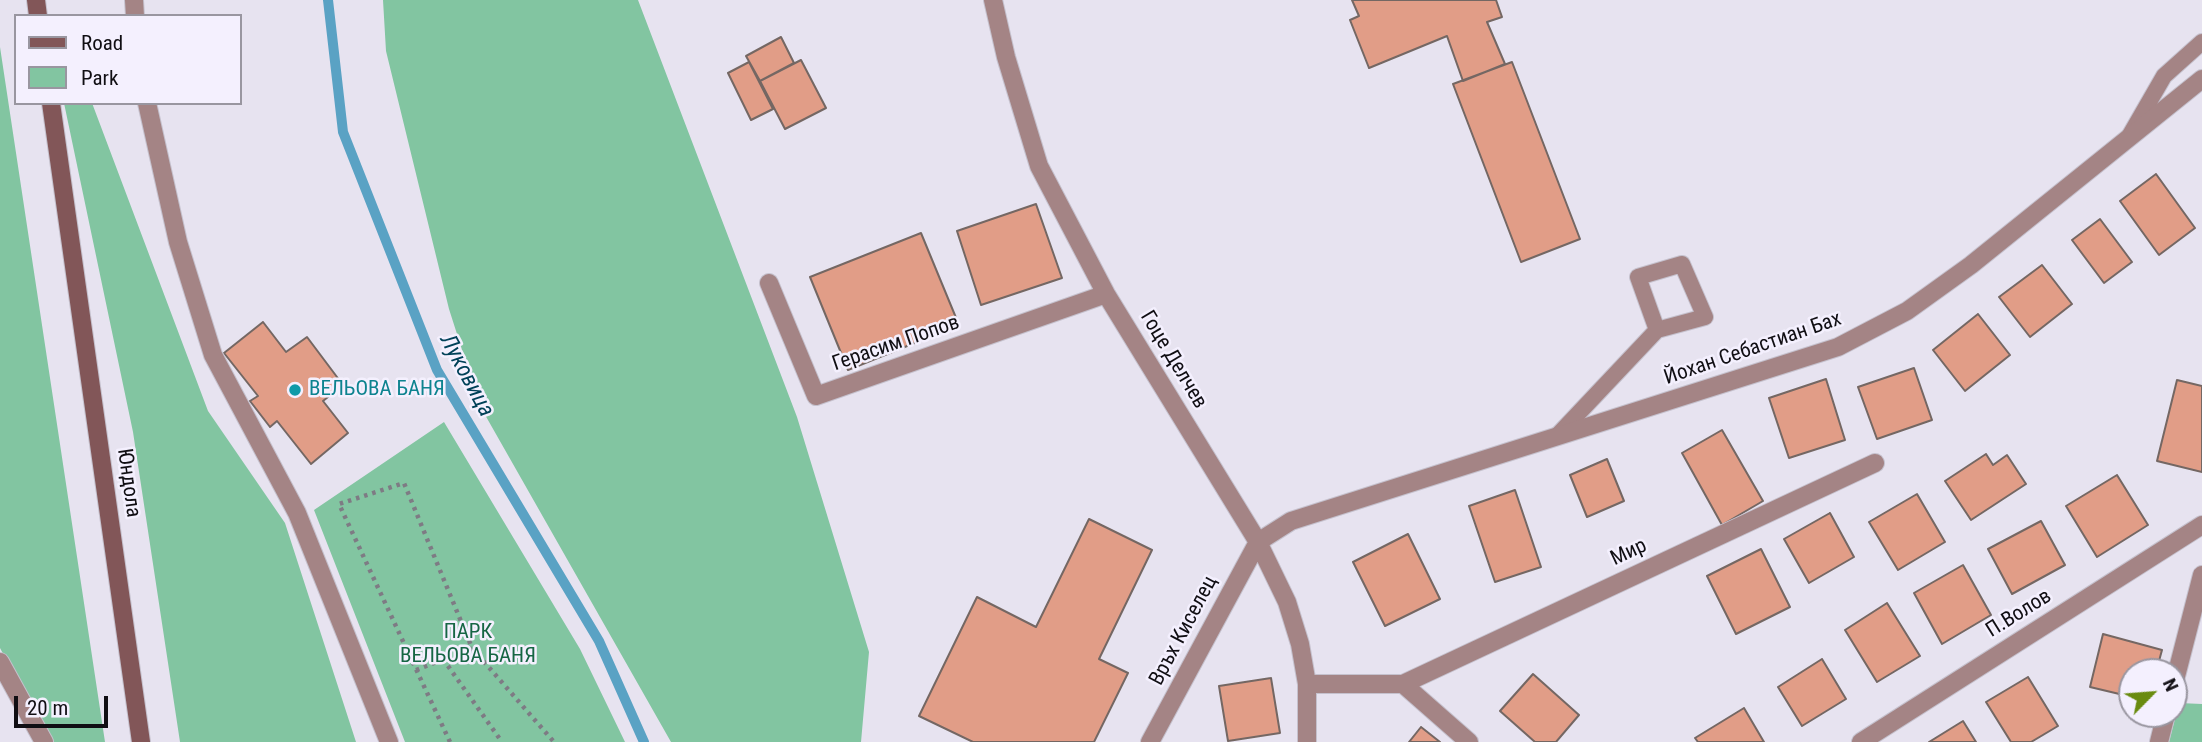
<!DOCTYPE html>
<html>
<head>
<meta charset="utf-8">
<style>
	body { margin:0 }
	#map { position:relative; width:2202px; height:742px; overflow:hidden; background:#e7e3f0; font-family:"Roboto Condensed",sans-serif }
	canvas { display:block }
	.legend { position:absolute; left:14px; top:14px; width:228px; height:91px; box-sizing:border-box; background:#f4f0fe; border:2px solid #9996a0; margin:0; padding:9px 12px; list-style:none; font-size:21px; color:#100e13 }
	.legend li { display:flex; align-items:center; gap:14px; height:35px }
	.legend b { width:35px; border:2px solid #9996a0 }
	.north { position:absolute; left:2118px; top:658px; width:70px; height:70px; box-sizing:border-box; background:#f4f0fe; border:2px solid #9996a0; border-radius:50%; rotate:65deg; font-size:19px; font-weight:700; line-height:28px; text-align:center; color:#100e13 }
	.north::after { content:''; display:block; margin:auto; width:24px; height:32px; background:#698b0f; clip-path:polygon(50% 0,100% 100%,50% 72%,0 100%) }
	.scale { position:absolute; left:14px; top:696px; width:94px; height:32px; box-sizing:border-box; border:4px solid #100e13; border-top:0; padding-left:9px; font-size:21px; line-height:24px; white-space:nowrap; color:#100e13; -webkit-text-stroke:5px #f4f0fe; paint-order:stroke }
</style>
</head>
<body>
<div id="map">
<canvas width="2202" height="742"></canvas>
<ul class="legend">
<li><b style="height:9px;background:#825658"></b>Road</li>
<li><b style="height:19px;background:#82c5a1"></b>Park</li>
</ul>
<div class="north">N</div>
<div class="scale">20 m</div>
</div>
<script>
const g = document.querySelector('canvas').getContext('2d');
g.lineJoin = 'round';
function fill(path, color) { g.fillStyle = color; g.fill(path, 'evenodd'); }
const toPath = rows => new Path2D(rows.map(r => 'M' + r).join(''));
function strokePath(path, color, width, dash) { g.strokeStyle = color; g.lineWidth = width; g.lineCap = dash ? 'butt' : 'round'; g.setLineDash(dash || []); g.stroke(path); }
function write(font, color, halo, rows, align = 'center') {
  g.font = font + ' "Roboto Condensed",sans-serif'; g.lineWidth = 5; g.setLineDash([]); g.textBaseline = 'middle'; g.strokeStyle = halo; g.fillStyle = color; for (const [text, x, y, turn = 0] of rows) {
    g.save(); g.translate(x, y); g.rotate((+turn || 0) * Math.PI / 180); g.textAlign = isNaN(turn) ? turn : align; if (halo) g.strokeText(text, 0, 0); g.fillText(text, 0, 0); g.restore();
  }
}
fill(toPath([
	[383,0,638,0,797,417,869,652,861,742,671,742,480,406,449,309,386,51],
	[0,47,105,742,49,742,0,648],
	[64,103,92,103,208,411,285,523,356,742,180,742,133,432],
	[444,422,580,649,625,742,405,742,314,510],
	[2179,703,2202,704,2202,742,2169,742]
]), '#82c5a1');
strokePath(toPath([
	[328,0,343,132,437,370,599,641,644,742]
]), '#5aa2c4', 10);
const building = toPath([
	[1352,0,1496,0,1502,17,1487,22,1505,64,1463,81,1447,36,1369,68,1350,20,1359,16,1352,0],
	[781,37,794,63,760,81,746,56,781,37],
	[801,60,826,108,785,129,760,81,801,60],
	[749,62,773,109,751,120,728,73,749,62],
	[1512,62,1580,239,1521,262,1453,84,1512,62],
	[2156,174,2195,228,2159,255,2120,201,2156,174],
	[1036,204,1062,278,981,305,957,231,1036,204],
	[2100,219,2132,262,2104,283,2072,240,2100,219],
	[921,233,959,325,848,370,810,277,921,233],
	[2042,265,2072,304,2030,337,1999,297,2042,265],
	[1978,314,2010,355,1965,391,1933,350,1978,314],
	[263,322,286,352,307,337,343,385,323,401,348,433,311,464,277,421,270,427,250,401,258,396,224,353,263,322],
	[1914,368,1932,420,1877,439,1858,387,1914,368],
	[1826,379,1845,440,1789,458,1769,398,1826,379],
	[2177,380,2202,386,2202,472,2157,461,2177,380],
	[1722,430,1763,501,1722,525,1682,453,1722,430],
	[1986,454,1993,465,2007,455,2026,484,1971,520,1945,481,1986,454],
	[1607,459,1624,501,1587,517,1570,475,1607,459],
	[2117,475,2148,525,2097,557,2066,506,2117,475],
	[1515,490,1541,567,1495,582,1469,506,1515,490],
	[1917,494,1945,542,1898,570,1869,522,1917,494],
	[1830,513,1854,557,1809,583,1784,539,1830,513],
	[1089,519,1152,550,1099,659,1128,673,1094,742,973,742,919,716,977,597,1036,627,1089,519],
	[2041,521,2065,565,2012,594,1988,549,2041,521],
	[1408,534,1440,599,1385,626,1353,562,1408,534],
	[1761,549,1790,607,1736,634,1707,576,1761,549],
	[1963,565,1991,615,1942,644,1914,593,1963,565],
	[1887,603,1920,656,1877,682,1845,630,1887,603],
	[2103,634,2162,650,2156,672,2132,672,2132,697,2090,687,2103,634],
	[1822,659,1846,699,1802,726,1778,687,1822,659],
	[1533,674,1579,715,1556,742,1535,742,1500,711,1533,674],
	[2028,677,2058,726,2031,742,2011,742,1986,702,2028,677],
	[1271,678,1280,733,1228,741,1219,686,1271,678],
	[1744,708,1764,742,1698,742,1695,738,1744,708],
	[1963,721,1976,742,1929,742,1963,721],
	[1421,727,1440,742,1409,742,1421,727]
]);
fill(building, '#e19d87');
strokePath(building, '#746763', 2);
const service = toPath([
	[2130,135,2164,76,2202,42],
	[1556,437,1657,330,1638,277,1682,264,1705,317,1657,330]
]);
const minor = toPath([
	[134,0,135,16],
	[993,0,1006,57,1039,166,1106,294,1258,542,1287,602,1300,644,1307,684,1307,742],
	[147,103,178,242,213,355,297,513,389,742],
	[769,283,816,396,1106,294],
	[0,662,44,742],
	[1307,684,1403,684,1875,463],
	[1403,684,1469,742],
	[2174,684,2202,575],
	[1150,742,1258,542,1291,521,1838,347,1907,311,1971,265,2202,79],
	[1861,742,2202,525],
	[2159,742,2166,714]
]);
const secondary = toPath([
	[36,0,38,16],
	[51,103,141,742]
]);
strokePath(service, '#c5c1cd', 18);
strokePath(minor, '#c5c1cd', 20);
strokePath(secondary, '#c5c1cd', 20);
strokePath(toPath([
	[443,659,502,742],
	[416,670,472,648],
	[450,742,339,504,404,483,472,648,554,742]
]), '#7e7b84', 4.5, [3.5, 5]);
strokePath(service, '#a48485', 16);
strokePath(minor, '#a48485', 18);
strokePath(secondary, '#825658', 18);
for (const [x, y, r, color] of [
	[295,390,7,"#0f9aa8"]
]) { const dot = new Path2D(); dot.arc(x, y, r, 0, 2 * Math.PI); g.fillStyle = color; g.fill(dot); strokePath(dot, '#f4f0fe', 2.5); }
write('21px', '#100e13', '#f4f0fe', [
	["Герасим Попов",896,344,-19],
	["Йохан Себастиан Бах",1753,349,-19],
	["Гоце Делчев",1173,360,59],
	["Юндола",128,483,82],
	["Мир",1629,553,-25],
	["П.Волов",2019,614,-32],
	["Връх Киселец",1184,631,-62]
]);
write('21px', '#0d838f', '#f4f0fe', [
	["ВЕЛЬОВА БАНЯ",309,390]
], 'left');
write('21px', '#166644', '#f4f0fe', [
	["ПАРК",468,633],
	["ВЕЛЬОВА БАНЯ",468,657]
]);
write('italic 23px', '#004158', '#f4f0fe', [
	["Луковица",466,376,62]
]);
</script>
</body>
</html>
